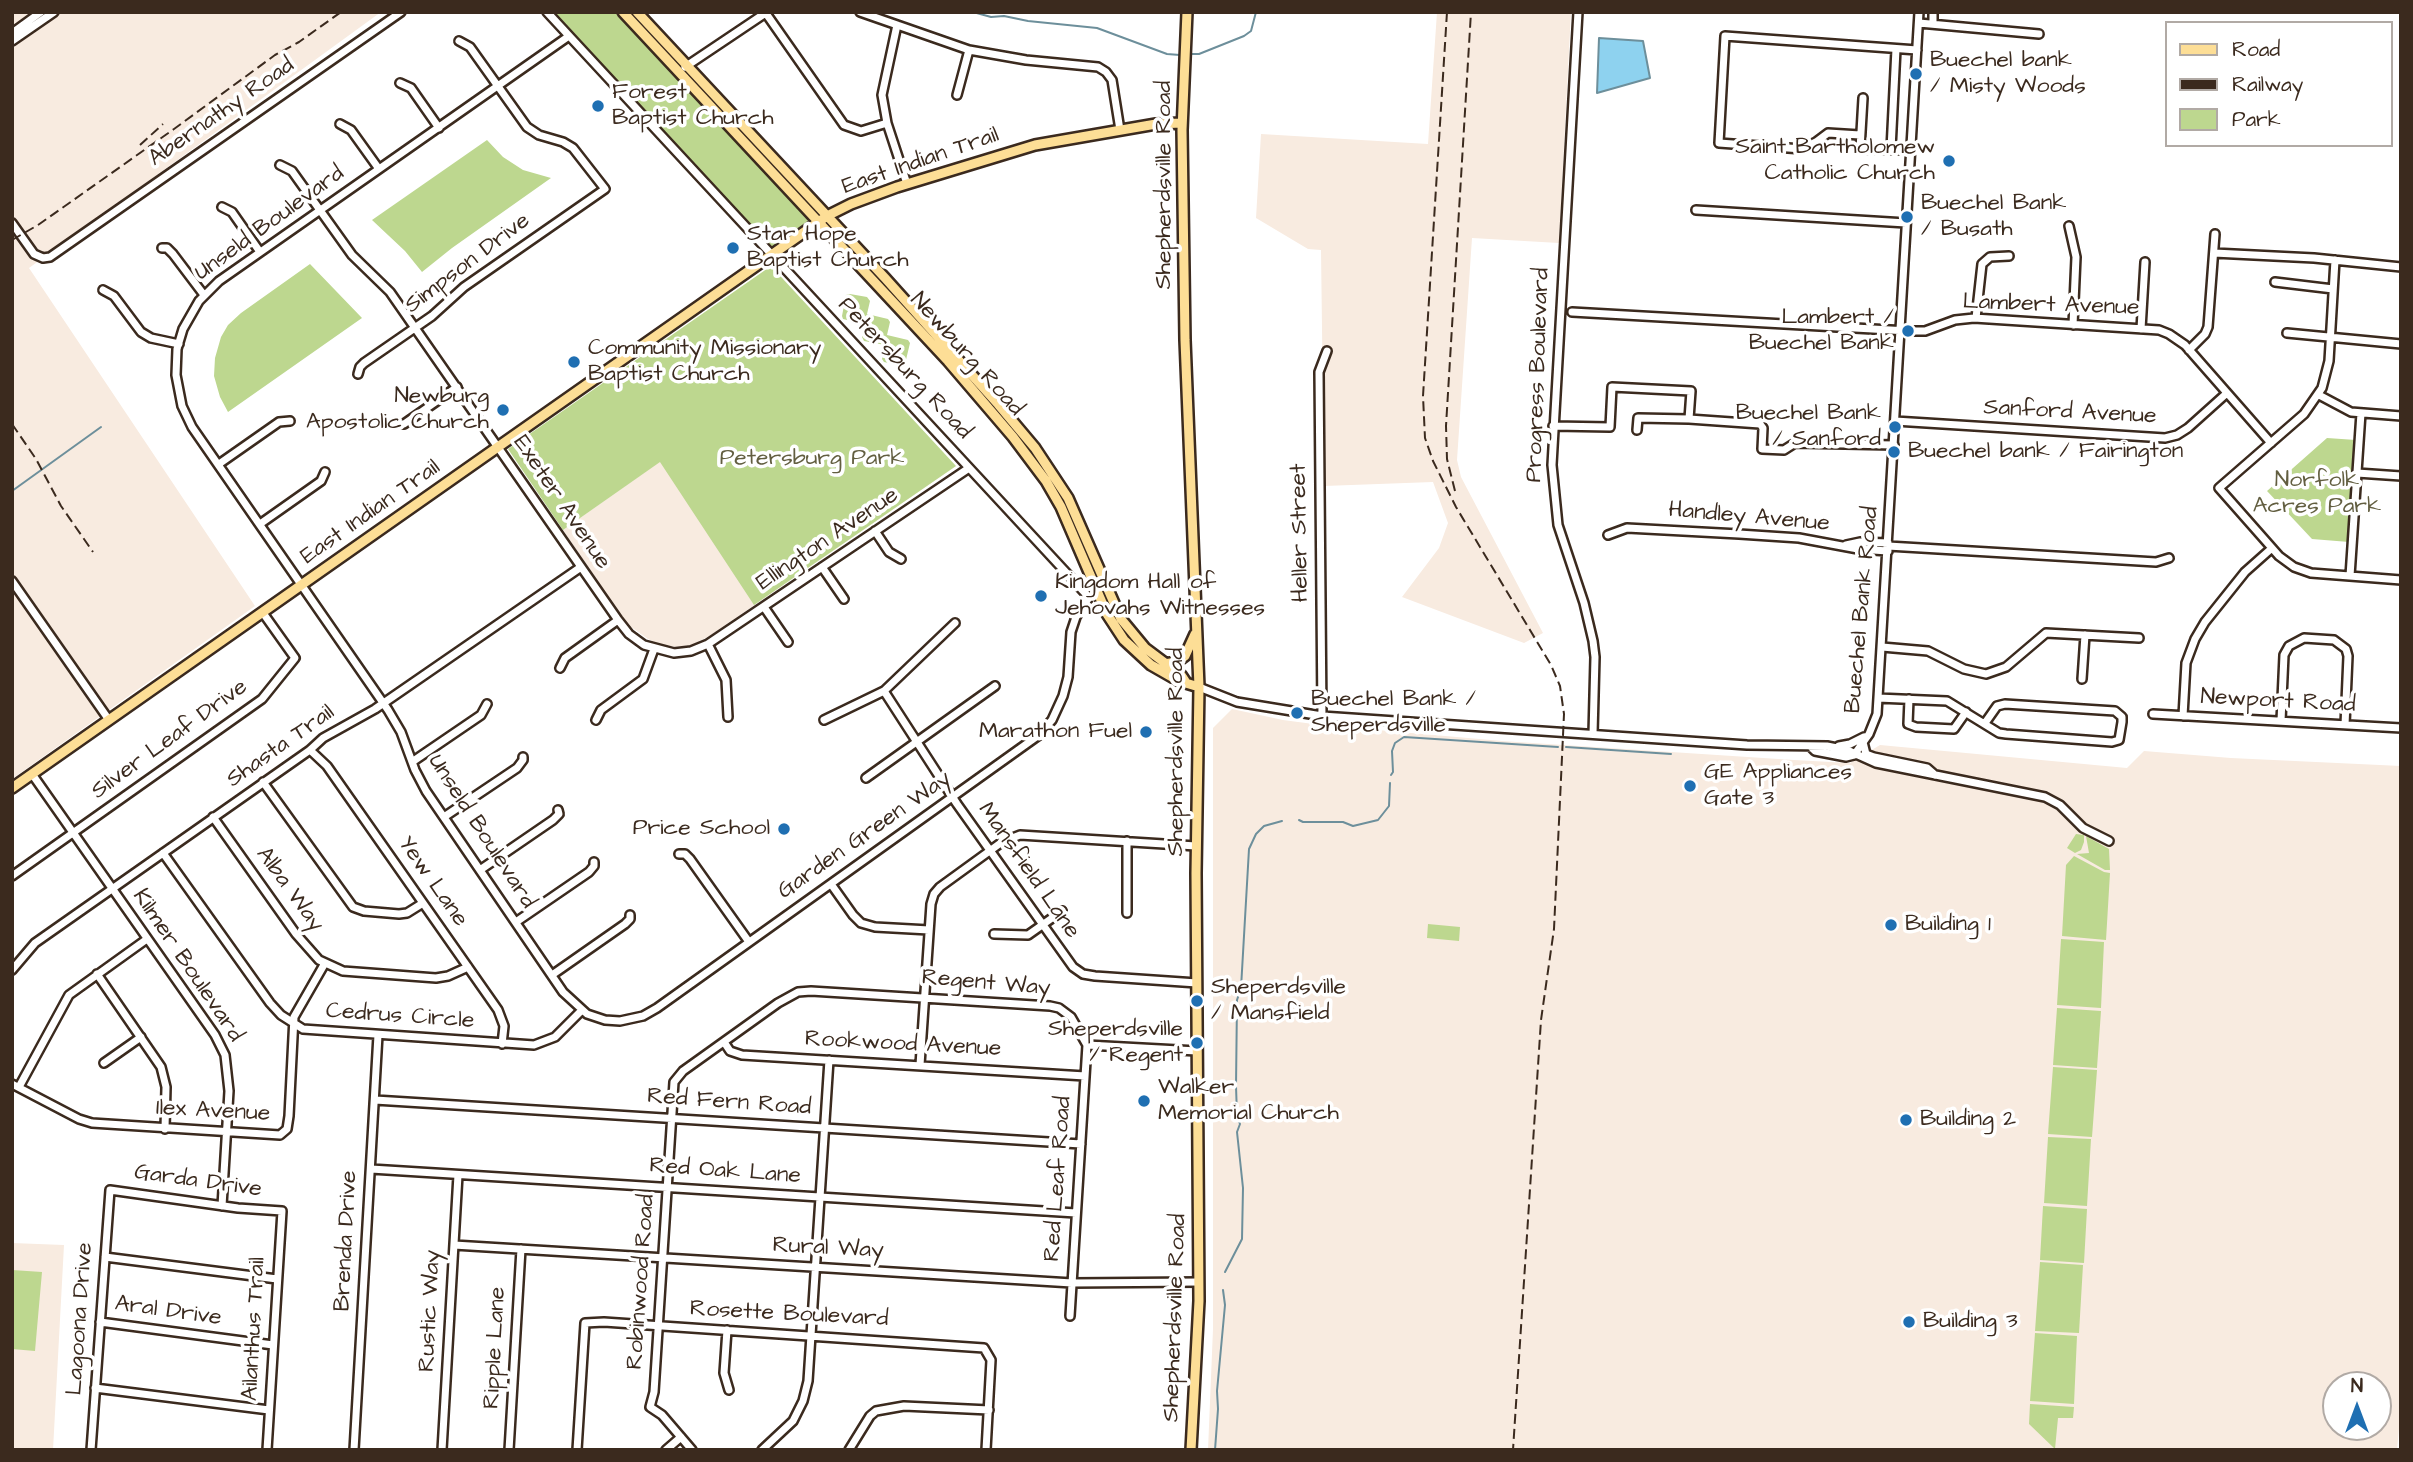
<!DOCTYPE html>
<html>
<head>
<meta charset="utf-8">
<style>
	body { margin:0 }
	#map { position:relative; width:2413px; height:1462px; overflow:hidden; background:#fff; font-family:"Architects Daughter",sans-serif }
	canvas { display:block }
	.frame { position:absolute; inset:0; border:14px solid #3b2a1e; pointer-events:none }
	.legend { position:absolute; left:2165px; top:21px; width:228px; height:126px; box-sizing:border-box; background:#fff; border:2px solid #b1aaa5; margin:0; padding:9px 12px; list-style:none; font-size:21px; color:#3b2a1e }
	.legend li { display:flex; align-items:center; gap:14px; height:35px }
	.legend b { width:35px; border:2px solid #b1aaa5 }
	.north { position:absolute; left:2322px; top:1371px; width:70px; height:70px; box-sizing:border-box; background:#fff; border:2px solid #b1aaa5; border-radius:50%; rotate:0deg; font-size:19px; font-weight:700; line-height:28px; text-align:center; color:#3b2a1e }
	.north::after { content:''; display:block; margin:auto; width:24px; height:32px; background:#1f6fb2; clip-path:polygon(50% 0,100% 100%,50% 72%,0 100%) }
</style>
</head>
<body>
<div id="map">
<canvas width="2413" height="1462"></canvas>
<div class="frame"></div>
<ul class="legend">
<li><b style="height:9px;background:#fdde96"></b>Road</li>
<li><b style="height:9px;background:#3b2a1e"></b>Railway</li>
<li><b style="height:19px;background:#bdd78f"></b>Park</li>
</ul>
<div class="north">N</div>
</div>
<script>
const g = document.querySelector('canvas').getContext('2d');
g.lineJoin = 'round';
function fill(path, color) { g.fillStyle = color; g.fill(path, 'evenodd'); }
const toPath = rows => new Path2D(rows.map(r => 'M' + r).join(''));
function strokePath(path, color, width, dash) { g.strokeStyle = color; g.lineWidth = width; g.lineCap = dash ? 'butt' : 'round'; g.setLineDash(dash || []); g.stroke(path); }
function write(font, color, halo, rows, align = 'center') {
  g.font = font + ' "Architects Daughter",sans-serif'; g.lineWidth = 7; g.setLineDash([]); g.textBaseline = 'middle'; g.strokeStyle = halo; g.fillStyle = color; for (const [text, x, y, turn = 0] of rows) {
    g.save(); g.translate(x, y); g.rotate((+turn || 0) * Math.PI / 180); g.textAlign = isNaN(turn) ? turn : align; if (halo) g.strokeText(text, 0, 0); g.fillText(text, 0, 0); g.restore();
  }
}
fill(toPath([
	[12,12,381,12,29,268,255,606,12,779],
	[1437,12,1571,12,1559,243,1472,238,1457,460,1461,477,1543,633,1524,643,1402,597,1439,548,1448,523,1433,482,1324,486,1321,250,1308,249,1256,218,1261,134,1428,144],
	[659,462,956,466,711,635,692,645,677,647,661,645,648,639,627,624,563,530],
	[1232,709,1283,720,1321,725,1502,741,1794,760,1850,763,1880,745,2127,768,2144,751,2231,758,2401,766,2401,1407,2397,1450,1208,1450,1213,1329,1213,728],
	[2336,1385,2378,1385,2378,1427,2336,1427],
	[12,1243,64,1245,53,1450,12,1450]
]), '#f8ebe0');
fill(toPath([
	[553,12,619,12,809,218,806,225,776,247,770,247],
	[487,140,503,157,523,170,551,178,452,248,422,272,405,251,372,220],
	[310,264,362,318,228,412,220,397,214,376,215,358,221,337,228,325,241,313],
	[771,266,956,466,754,605,660,462,563,530,508,449],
	[850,294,867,297,870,301,867,314,888,319,890,322,887,335,908,340,910,343,905,364,902,366,884,362,882,359,885,345,864,341,862,337,864,324,843,319,842,316,846,295],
	[2327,438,2356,440,2349,542,2312,539,2267,491],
	[2076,834,2084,835,2084,842,2081,850,2075,853,2067,848],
	[2086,836,2109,849,2110,870,2105,870,2077,854,2089,853],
	[2074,856,2104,872,2110,873,2106,940,2062,936,2066,865],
	[1428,924,1460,927,1459,941,1427,938],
	[2061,939,2104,942,2101,1008,2057,1005],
	[2057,1008,2101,1011,2097,1068,2053,1065],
	[2053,1067,2097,1070,2092,1137,2048,1134],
	[2048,1137,2091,1139,2087,1206,2044,1203],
	[2043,1206,2087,1209,2084,1263,2040,1260],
	[2040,1262,2083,1265,2079,1333,2035,1331],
	[12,1270,42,1272,35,1351,12,1349],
	[2035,1333,2077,1336,2074,1404,2030,1401],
	[2030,1404,2074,1407,2073,1418,2058,1418,2055,1449,2029,1424]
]), '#bdd78f');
const water = toPath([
	[1599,38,1643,41,1650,78,1597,93,1599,38]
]);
fill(water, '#8ed2ef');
strokePath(water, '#6d8f9b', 2);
strokePath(toPath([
	[973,12,991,17,1004,16,1028,21,1097,28,1167,54,1180,55],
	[1189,54,1199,54,1244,36,1251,31,1256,12],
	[12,491,101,427],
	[1566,747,1671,754],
	[1391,775,1393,772,1392,751,1395,743,1404,737,1558,747],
	[1299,820,1303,822,1343,822,1353,826,1378,820,1389,806,1390,783],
	[1225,1272,1242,1239,1243,1188,1237,1132,1240,1124,1237,1116,1236,1086,1237,1000,1241,988,1249,849,1256,834,1264,826,1282,821],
	[1215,1450,1218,1409,1217,1391,1225,1305,1223,1290]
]), '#6d8f9b', 2);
const minor = toPath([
	[547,12,1086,594,1088,599,1076,617,1071,632,1068,677,1063,696,1052,720,1039,735,657,1008,643,1016,620,1021,605,1020,587,1014,563,992,426,791,415,770,401,732,388,710,192,427,182,406,176,375,177,349,183,329,199,301,219,281,569,36],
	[765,12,844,125,861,131,887,123],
	[860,12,969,50,1026,60,1098,67,1106,72,1112,80,1120,130],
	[1578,12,1552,465,1558,525,1584,603,1593,641,1595,657,1593,734],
	[1919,23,2039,34],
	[1933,23,1933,12],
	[897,25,882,95,887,123,907,184],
	[12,33,41,12],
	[12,41,54,12],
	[685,67,767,12],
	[400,83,411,88,439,128],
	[957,95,969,50],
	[1863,98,1860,149,1911,150],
	[340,124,351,130,379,169],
	[1860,135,1828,133,1816,142,1802,149,1719,143,1725,36,1917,50],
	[1891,149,1896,49],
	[280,165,292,171,352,255,390,292,618,620,629,634,644,645,674,653,691,651,708,644,969,468],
	[222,207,232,212,260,252],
	[1696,210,1906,223],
	[12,223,34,254,43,258,50,257,401,12],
	[2069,226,2076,257,2073,325],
	[162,248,167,248,173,254,204,295],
	[2214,253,2314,258,2401,267],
	[2335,260,2329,361,2322,388,2304,414,2219,488,2279,556,2294,567,2311,573,2401,580],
	[2275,282,2333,289],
	[103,290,114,296,141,332,151,338,179,344],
	[1572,312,1908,331,1925,331,1955,320,1974,318,2159,330,2169,334,2185,345,2271,443],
	[1976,318,1982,264,1990,257,2009,256],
	[2141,329,2145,262],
	[2287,333,2401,344],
	[2189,350,2205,334,2208,327,2215,234],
	[358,374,360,367,364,363,432,316,464,287,605,189,573,148,563,142,539,135,527,127,470,47,459,41],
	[2319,395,2351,412,2401,416],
	[1895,421,2165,438,2177,435,2188,428,2227,393],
	[393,424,404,424,457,387],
	[1553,426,1610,427,1612,387,1691,391,1689,419,1760,424,1763,428,1762,449,1784,450,1795,443,1894,445],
	[1637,430,1638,418,1689,419],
	[219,464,279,422,290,421],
	[2357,473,2401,476],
	[260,524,321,481,325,472],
	[875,531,889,552,901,559],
	[1608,535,1627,528,1739,534,1799,538,1858,549,1888,551],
	[1846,545,1860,542,1888,543],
	[1888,546,2156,562,2169,558],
	[822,567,844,599],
	[2350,576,2361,413],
	[12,581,109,720],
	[764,607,788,642],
	[708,644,726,680,728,717],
	[1882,647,1928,651,1964,669,1986,674,2006,667,2046,633,2139,638],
	[560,668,565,658,618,620],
	[2082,679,2085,635],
	[1199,687,1237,702,1322,716,1747,745,1827,746,1847,750,1876,763,2045,797,2060,805,2083,828,2109,841],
	[884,691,957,804,1073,967,1083,974,1095,976,1197,983],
	[1878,698,1947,701,1999,733,2006,734,2112,742,2119,740,2122,722,2122,717,2115,711,2005,704,1997,706,1985,723],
	[1909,699,1908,724,1916,727,1954,729,1966,712],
	[2153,714,2401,728],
	[1322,716,1319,372,1327,351],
	[2183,716,2186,663,2195,639,2205,622,2245,572,2272,548],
	[596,720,601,710,643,679,654,649],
	[824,720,884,691,955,623],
	[2281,721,2284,655,2289,646,2304,638,2334,640,2346,649,2348,656,2345,725],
	[1863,742,1866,754,1874,757,1927,768,1935,775],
	[1839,746,1850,744,1864,737],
	[1811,747,1815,751,1846,757,1854,755],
	[310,750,327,766,498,1010,504,1026,502,1044],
	[1854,755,1869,734,1877,714,1919,12],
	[412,762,481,715,487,704],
	[32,774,215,1035,225,1055,229,1091,222,1206],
	[866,778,995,686],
	[263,782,353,907,364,911,399,914,407,913,423,903],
	[213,817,296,934,319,960,343,971,436,978,448,976,468,967],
	[444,817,517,768,523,760,523,757],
	[1127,841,1127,913],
	[163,853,270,1003,281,1015,303,1029,534,1045,555,1037,582,1010],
	[679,854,685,854,690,859,749,942],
	[480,870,553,820,559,814,558,810],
	[12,876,262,699,295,658,263,613],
	[831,884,853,915,861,923,875,927,929,930],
	[516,922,589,872,594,866,594,862],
	[994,934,1028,935,1062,911],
	[12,970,35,943,310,750,323,738,375,709,581,567],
	[97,974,161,1067,166,1087,165,1129],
	[552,975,625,924,630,919,630,915],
	[724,1042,730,1051,742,1055,1085,1076],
	[1087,1045,1197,1051],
	[104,1063,141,1037],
	[920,1065,931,904,934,894,940,887,1002,842,1020,835,1196,846],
	[12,1084,79,1119,92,1123,280,1135,287,1129,289,1116,294,1017,325,963],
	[19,1087,69,995,147,939],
	[375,1100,1081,1144],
	[371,1169,1076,1213],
	[454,1245,1072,1283,1199,1282],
	[105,1257,277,1279],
	[100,1322,273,1345],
	[727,1330,724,1373,729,1390],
	[95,1388,269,1410],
	[91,1450,110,1190,238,1208,282,1211,267,1450],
	[354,1450,378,1035],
	[442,1450,458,1175],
	[509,1450,521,1249],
	[577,1450,585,1323,604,1322,984,1348,991,1360,986,1450],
	[666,1450,681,1437],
	[692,1450,662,1415,650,1407,654,1392,674,1082,683,1071,778,1003,798,992,811,991,1050,1006,1059,1008,1071,1017,1087,1045,1070,1316],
	[762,1450,793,1421,803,1401,808,1381,829,1060],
	[849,1450,870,1416,876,1411,904,1406,989,1410]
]);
const major = toPath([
	[623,12,948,361,1013,437,1046,481,1061,507,1107,614,1124,640,1151,665,1179,681,1199,687],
	[637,12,885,278,998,404,1035,448,1068,498,1121,619,1145,648,1181,675,1185,681],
	[1187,12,1182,130,1185,340,1199,687,1196,873,1199,1301,1191,1450],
	[1164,664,1177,662,1185,656,1195,634],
	[12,788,827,216,851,204,897,187,1035,145,1156,124,1182,123]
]);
strokePath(minor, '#3b2a1e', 12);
strokePath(major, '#3b2a1e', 14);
strokePath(minor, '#fff', 7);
strokePath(major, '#fdde96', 9);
strokePath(toPath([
	[1447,12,1423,396,1425,438,1433,461,1456,507,1551,665,1560,686,1564,714,1554,929,1541,1020,1513,1450],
	[140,145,163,124],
	[12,240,38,225,174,129,275,55,299,42,341,12],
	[12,424,36,459,61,506,93,552],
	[1455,491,1447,459,1446,426,1471,12]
]), '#3b2a1e', 2, [10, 5]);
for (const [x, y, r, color] of [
	[1916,74,7,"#1f6fb2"],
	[598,106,7,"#1f6fb2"],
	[1949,161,7,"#1f6fb2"],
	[1907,217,7,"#1f6fb2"],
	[733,248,7,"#1f6fb2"],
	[1908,331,7,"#1f6fb2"],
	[574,362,7,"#1f6fb2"],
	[503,410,7,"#1f6fb2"],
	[1895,427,7,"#1f6fb2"],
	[1894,452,7,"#1f6fb2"],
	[1041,596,7,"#1f6fb2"],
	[1297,713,7,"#1f6fb2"],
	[1146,732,7,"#1f6fb2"],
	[1690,786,7,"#1f6fb2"],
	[784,829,7,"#1f6fb2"],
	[1891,925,7,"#1f6fb2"],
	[1197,1001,7,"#1f6fb2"],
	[1197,1043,7,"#1f6fb2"],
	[1144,1101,7,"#1f6fb2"],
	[1906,1120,7,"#1f6fb2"],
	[1909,1322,7,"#1f6fb2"]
]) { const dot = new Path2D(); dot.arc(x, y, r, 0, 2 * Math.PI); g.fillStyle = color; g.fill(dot); strokePath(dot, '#fff', 2.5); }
write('23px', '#3b2a1e', '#fff', [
	["Buechel bank",1930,61],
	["/ Misty Woods",1930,87],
	["Forest",612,93],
	["Baptist Church",612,119],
	["Saint Bartholomew",1935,148,"right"],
	["Catholic Church",1935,174,"right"],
	["Buechel Bank",1921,204],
	["/ Busath",1921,230],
	["Star Hope",747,235],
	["Baptist Church",747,261],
	["Lambert /",1894,318,"right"],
	["Buechel Bank",1894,344,"right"],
	["Community Missionary",588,349],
	["Baptist Church",588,375],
	["Newburg",489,397,"right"],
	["Apostolic Church",489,423,"right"],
	["Buechel Bank",1881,414,"right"],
	["/ Sanford",1881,440,"right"],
	["Buechel bank / Fairington",1908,452],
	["Kingdom Hall of",1055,583],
	["Jehovahs Witnesses",1055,609],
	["Buechel Bank /",1311,700],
	["Sheperdsville",1311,726],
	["Marathon Fuel",1132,732,"right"],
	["GE Appliances",1704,773],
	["Gate 3",1704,799],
	["Price School",770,829,"right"],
	["Building 1",1905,925],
	["Sheperdsville",1211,988],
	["/ Mansfield",1211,1014],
	["Sheperdsville",1183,1030,"right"],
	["/ Regent",1183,1056,"right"],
	["Walker",1158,1088],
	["Memorial Church",1158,1114],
	["Building 2",1920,1120],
	["Building 3",1923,1322]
], 'left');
write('23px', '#3b2a1e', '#fff', [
	["Abernathy Road",222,113,-35],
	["East Indian Trail",921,162,-19],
	["Shepherdsville Road",1165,185,-90],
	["Unseld Boulevard",270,224,-36],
	["Simpson Drive",468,264,-37],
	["Lambert Avenue",2051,306,2],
	["Newburg Road",966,355,48],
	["Petersburg Road",904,369,47],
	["Progress Boulevard",1539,375,-88],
	["Sanford Avenue",2070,413,3],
	["Exeter Avenue",561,503,56],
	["East Indian Trail",371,513,-35],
	["Handley Avenue",1749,518,5],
	["Heller Street",1301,533,-91],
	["Ellington Avenue",828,540,-34],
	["Buechel Bank Road",1863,610,-85],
	["Newport Road",2278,702,3],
	["Silver Leaf Drive",170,740,-36],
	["Shasta Trail",281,747,-35],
	["Shepherdsville Road",1177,752,-90],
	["Unseld Boulevard",481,832,57],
	["Garden Green Way",865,836,-35],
	["Mansfield Lane",1028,871,55],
	["Yew Lane",432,882,55],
	["Alba Way",289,890,54],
	["Kilmer Boulevard",187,966,56],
	["Regent Way",986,984,5],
	["Cedrus Circle",400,1017,4],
	["Rookwood Avenue",903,1045,3],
	["Red Fern Road",729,1103,4],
	["Ilex Avenue",213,1112,3],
	["Red Oak Lane",725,1172,4],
	["Red Leaf Road",1059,1179,-86],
	["Garda Drive",198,1182,8],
	["Brenda Drive",347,1241,-87],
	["Rural Way",828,1249,3],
	["Robinwood Road",642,1282,-86],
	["Rustic Way",431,1311,-87],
	["Aral Drive",168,1312,8],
	["Rosette Boulevard",789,1315,3],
	["Shepherdsville Road",1176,1318,-88],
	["Lagoona Drive",81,1319,-86],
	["Ailanthus Trail",255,1329,-87],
	["Ripple Lane",496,1348,-87]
]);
write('23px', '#625e40', '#fff', [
	["Petersburg Park",812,459],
	["Norfolk",2317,481],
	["Acres Park",2317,507]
]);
</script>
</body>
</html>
